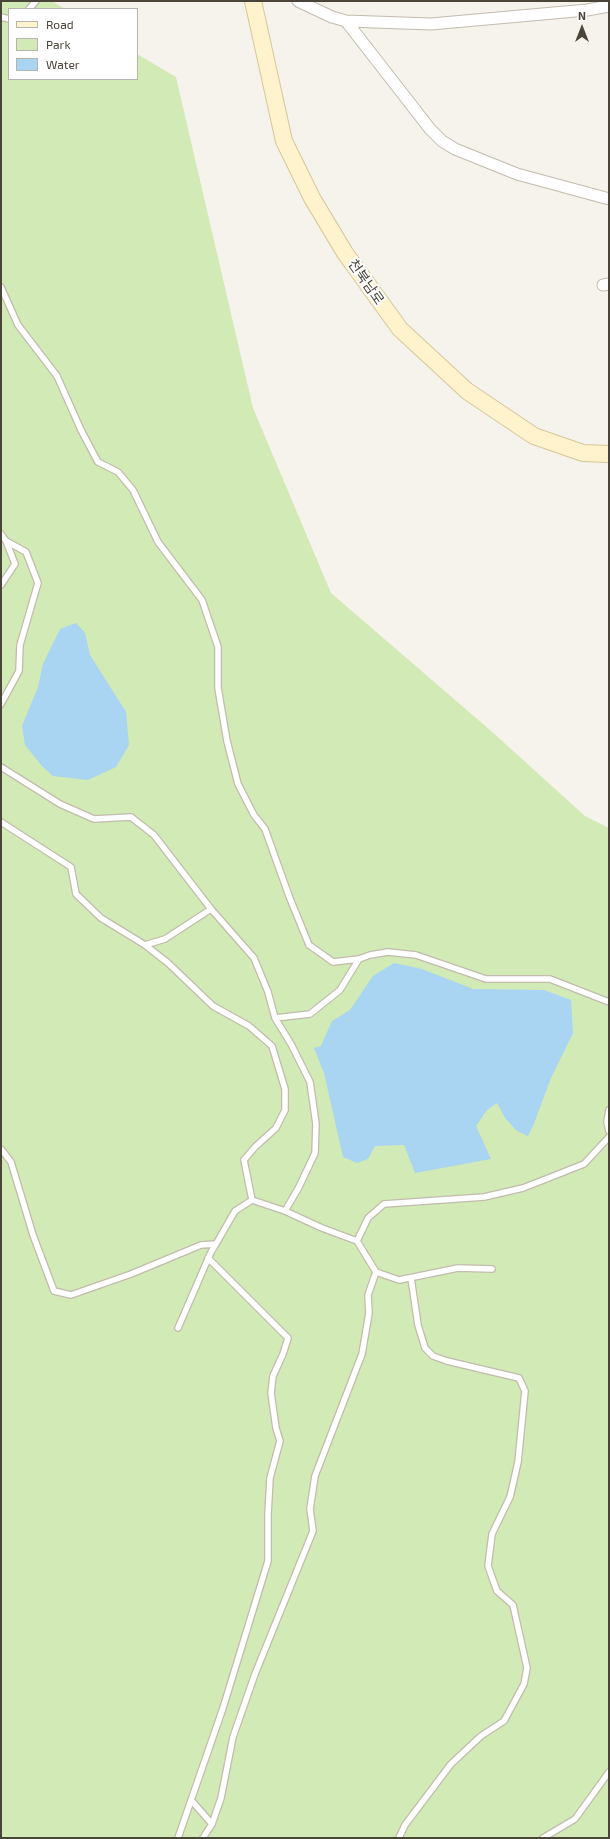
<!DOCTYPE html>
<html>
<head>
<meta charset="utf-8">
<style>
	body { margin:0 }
	#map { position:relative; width:610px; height:1839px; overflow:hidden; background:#f6f3ec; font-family:"Exo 2",sans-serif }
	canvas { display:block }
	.frame { position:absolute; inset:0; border:2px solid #4b4439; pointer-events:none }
	.legend { position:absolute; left:8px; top:8px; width:130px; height:72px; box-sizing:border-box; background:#fff; border:1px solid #b7b4b0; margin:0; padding:5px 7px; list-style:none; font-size:12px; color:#4b4439 }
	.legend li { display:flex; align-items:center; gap:8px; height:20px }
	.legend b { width:20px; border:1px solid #b7b4b0 }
	.north { position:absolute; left:562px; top:8px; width:40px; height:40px; -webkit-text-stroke:3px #fff; paint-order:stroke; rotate:0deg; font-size:11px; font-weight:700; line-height:16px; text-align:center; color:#4b4439 }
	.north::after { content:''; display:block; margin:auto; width:14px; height:18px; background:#4b4439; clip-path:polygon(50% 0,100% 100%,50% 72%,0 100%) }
</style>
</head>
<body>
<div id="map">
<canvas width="610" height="1839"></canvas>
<div class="frame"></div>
<ul class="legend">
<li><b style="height:5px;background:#fff3cd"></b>Road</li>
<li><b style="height:11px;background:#d2eab5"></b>Park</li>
<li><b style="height:11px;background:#a9d4f2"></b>Water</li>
</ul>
<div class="north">N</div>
</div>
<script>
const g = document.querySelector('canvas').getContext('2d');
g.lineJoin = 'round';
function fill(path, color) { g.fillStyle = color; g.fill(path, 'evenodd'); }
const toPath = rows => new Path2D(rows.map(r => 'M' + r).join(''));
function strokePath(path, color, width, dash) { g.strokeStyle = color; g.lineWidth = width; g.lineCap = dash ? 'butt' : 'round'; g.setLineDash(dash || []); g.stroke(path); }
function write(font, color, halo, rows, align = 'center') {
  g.font = font + ' "Exo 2","Noto Sans KR",sans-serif'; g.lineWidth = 4; g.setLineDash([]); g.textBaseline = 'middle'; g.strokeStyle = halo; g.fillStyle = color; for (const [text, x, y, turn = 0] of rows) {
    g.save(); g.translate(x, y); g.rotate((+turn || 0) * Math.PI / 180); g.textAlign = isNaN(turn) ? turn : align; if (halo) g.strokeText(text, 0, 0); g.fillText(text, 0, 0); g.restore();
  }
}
fill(toPath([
	[1,1,52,1,65,9,9,9,9,79,137,79,137,54,176,77,253,408,331,593,490,730,585,816,609,828,609,1838,1,1838]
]), '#d2eab5');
fill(toPath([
	[76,623,85,633,90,655,126,712,129,745,116,767,88,780,53,776,42,766,25,745,22,726,38,687,43,664,60,629],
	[394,963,422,969,473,989,544,990,571,1000,573,1033,551,1078,533,1126,528,1136,517,1131,505,1118,497,1103,487,1110,476,1126,491,1159,415,1173,404,1145,375,1146,368,1159,357,1163,343,1157,324,1073,314,1048,321,1046,332,1021,350,1010,373,976]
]), '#a9d4f2');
const service = toPath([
	[29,9,36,1],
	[1,17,9,19],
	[1,287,18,325,57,376,81,430,98,462,118,472,133,490,158,542,202,600,218,647,218,688,227,741,238,784,254,815,265,829,289,896,309,945,333,962,359,959,370,955,388,952,416,955,486,979,550,979,609,1002],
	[1,534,6,541,15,564,1,585],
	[1,704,19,671,20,645,38,583,26,552,6,541],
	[1,767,60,804,94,819,131,817,154,835,211,909,254,958,268,992,275,1018,310,1014,340,990,359,959],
	[1,822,71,867,76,894,101,918,145,945,165,939,211,909],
	[145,945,168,963,213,1006,249,1026,272,1046,285,1089,285,1110,276,1128,255,1147,244,1160,252,1200,285,1211,299,1187,315,1153,316,1124,310,1082,291,1044,275,1018],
	[609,1110,607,1122,609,1131],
	[1,1149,11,1162,33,1235,54,1291,71,1295,131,1274,201,1245,216,1244,235,1211,252,1200],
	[357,1241,368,1218,384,1204,484,1197,523,1188,584,1164,609,1137],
	[376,1272,399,1280,458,1268,492,1269],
	[178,1328,211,1252,216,1244],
	[191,1800,212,1824,203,1838],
	[212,1824,221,1798,233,1737,255,1674,313,1531,310,1509,315,1476,362,1354,369,1313,368,1295,376,1272,357,1241,322,1228,285,1211],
	[178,1838,223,1708,268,1561,268,1514,270,1478,280,1441,276,1428,271,1393,273,1376,283,1354,288,1338,208,1258],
	[399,1838,405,1825,451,1764,481,1736,504,1721,524,1684,527,1668,513,1605,497,1591,488,1566,492,1534,510,1497,518,1462,525,1391,519,1378,447,1361,433,1356,425,1348,418,1325,411,1278],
	[543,1838,575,1819,609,1772]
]);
const minor = toPath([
	[298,1,332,17,346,21,431,24,587,10,609,6],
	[346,21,430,129,442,141,455,149,517,174,609,199],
	[603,285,609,284]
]);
const secondary = toPath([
	[253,1,284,141,312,198,345,253,400,329,467,391,534,436,583,453,609,454]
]);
strokePath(service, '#c2bbae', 8);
strokePath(minor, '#c2bbae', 13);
strokePath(secondary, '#d6c79b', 18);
strokePath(service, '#fff', 5.5);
strokePath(minor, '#fff', 11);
strokePath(secondary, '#fff3cd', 16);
write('14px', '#4b4439', '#fff', [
	["천북남로",366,282,55]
]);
</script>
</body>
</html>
